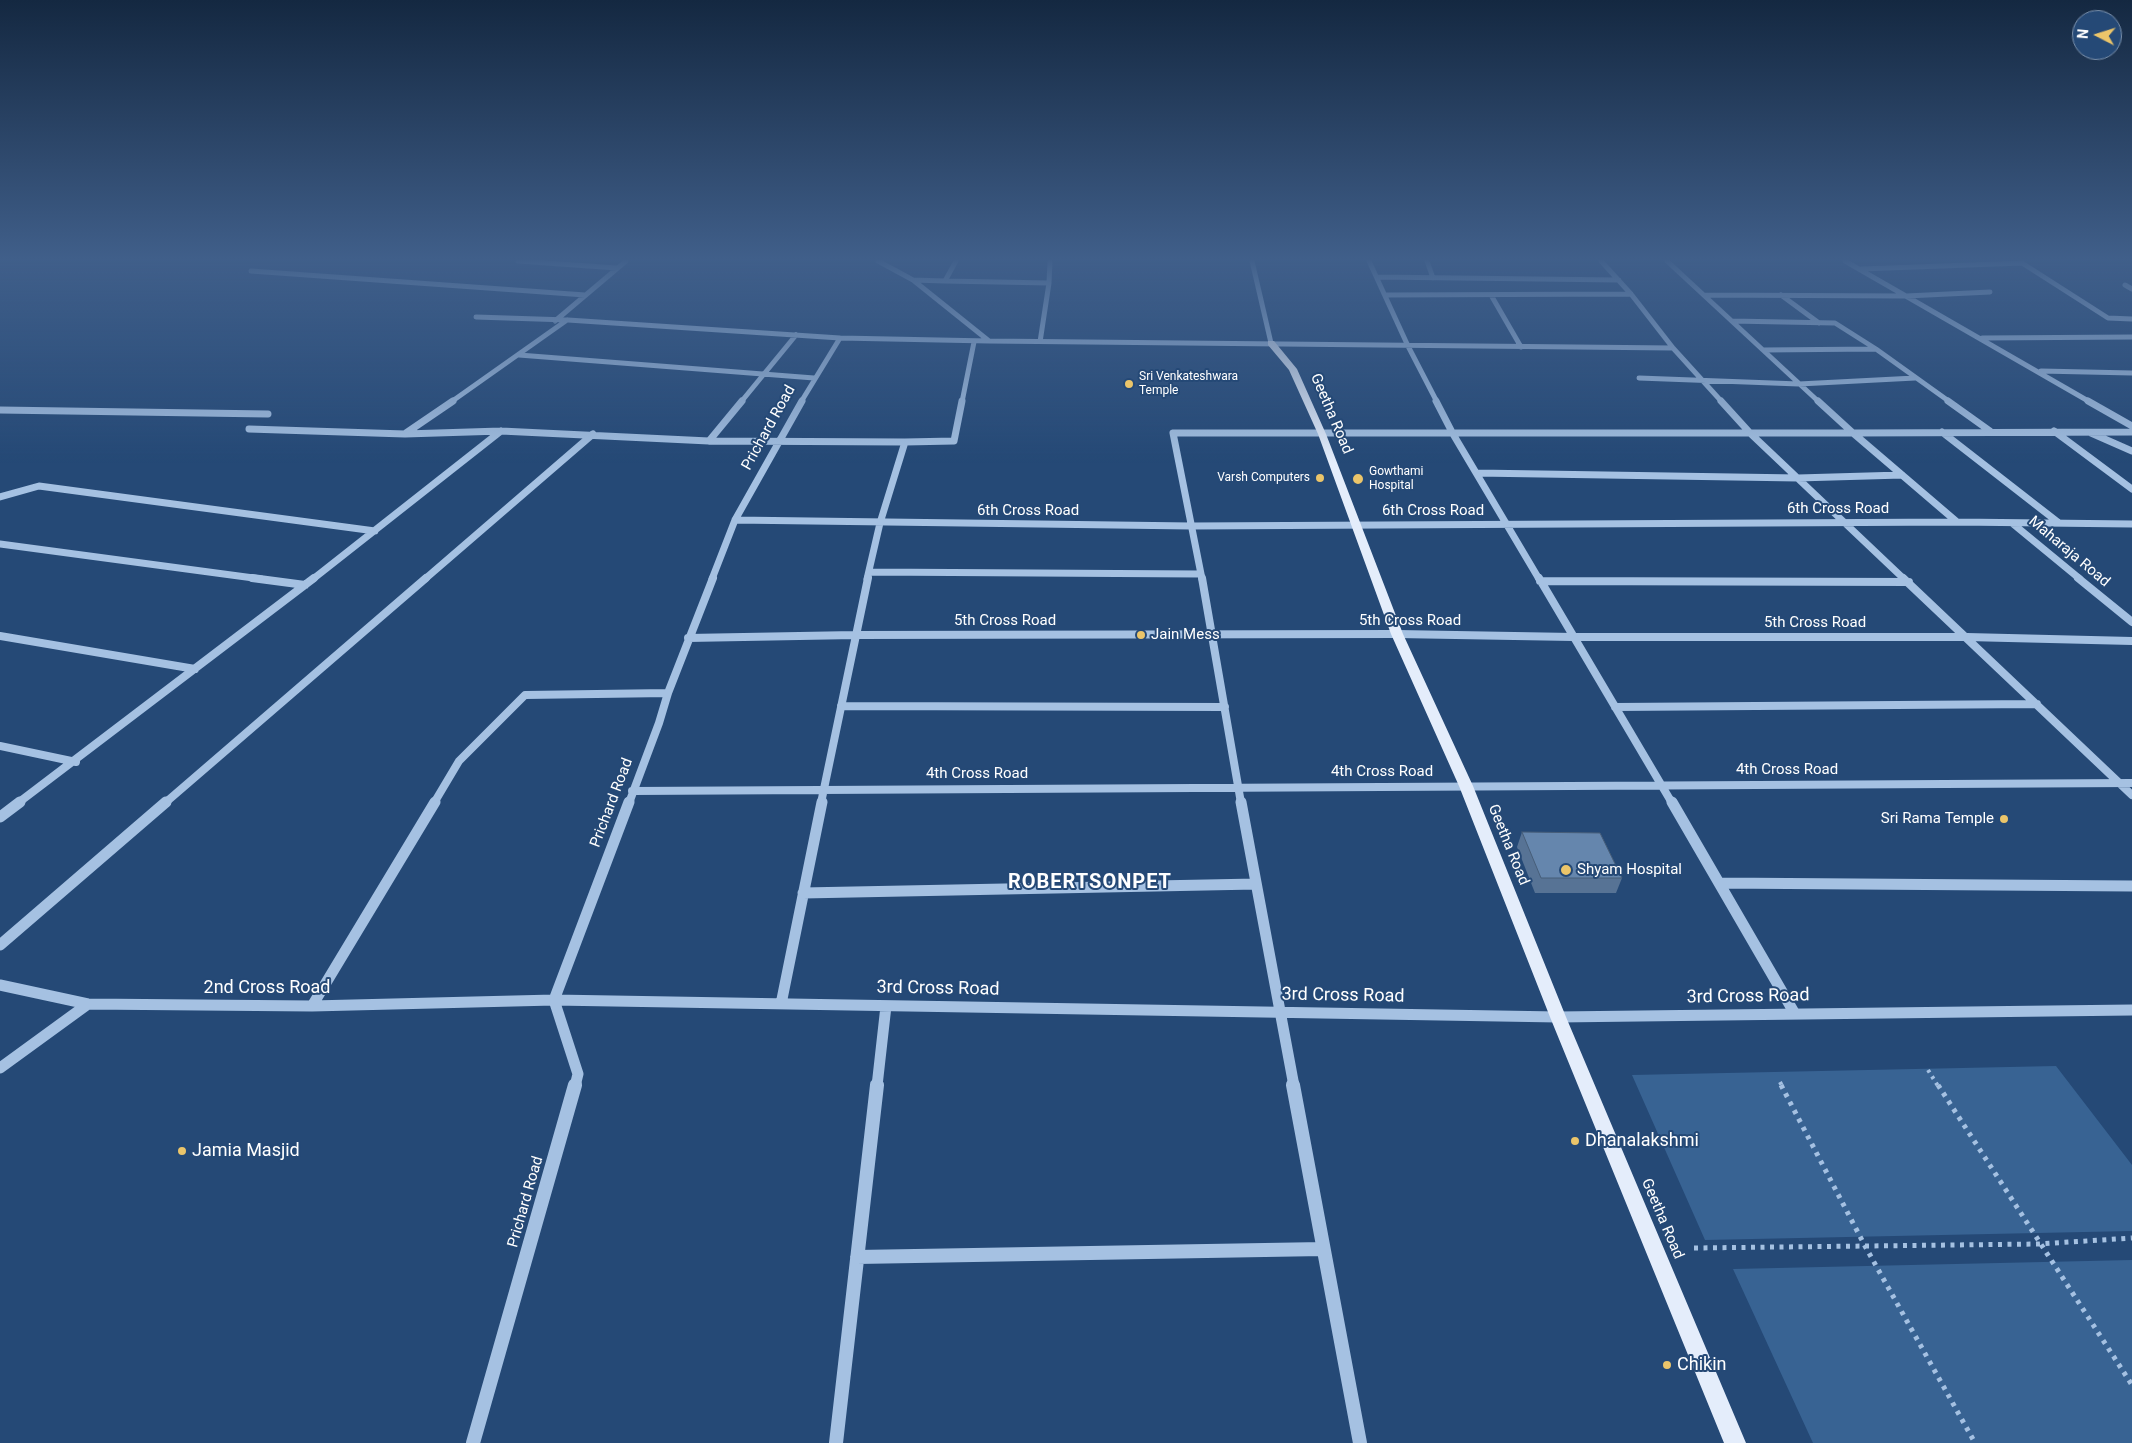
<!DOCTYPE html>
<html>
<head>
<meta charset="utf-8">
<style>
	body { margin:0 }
	#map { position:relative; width:2132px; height:1443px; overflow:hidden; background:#254976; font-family:Roboto,sans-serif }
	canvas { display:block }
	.north { position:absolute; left:2072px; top:10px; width:50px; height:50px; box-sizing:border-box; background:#254976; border:1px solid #7c92ad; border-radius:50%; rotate:275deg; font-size:14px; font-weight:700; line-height:20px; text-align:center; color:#fff }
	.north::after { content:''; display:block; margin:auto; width:18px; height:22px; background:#ebc56a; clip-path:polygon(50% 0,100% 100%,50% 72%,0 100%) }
</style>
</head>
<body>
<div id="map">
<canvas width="2132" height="1443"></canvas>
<div class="north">N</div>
</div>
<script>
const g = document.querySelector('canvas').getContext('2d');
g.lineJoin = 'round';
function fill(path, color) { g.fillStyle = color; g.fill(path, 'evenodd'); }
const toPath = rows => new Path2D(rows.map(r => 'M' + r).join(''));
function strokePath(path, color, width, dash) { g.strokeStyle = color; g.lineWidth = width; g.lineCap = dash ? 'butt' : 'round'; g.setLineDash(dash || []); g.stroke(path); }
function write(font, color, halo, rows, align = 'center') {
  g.font = font + ' Roboto,sans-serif'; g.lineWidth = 4; g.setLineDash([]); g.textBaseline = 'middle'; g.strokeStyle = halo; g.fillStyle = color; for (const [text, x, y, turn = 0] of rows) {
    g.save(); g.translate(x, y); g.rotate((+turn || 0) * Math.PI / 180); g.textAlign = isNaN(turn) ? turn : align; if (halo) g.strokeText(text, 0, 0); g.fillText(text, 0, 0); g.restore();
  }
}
fill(toPath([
	[2056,1066,2132,1165,2132,1231,1705,1240,1632,1075],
	[2132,1260,2132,1443,1813,1443,1733,1269]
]), '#386393');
strokePath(toPath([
	[1928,1070,1938,1086],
	[1780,1082,1782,1086]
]), '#a5c1e2', 4, [3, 4.5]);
strokePath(toPath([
	[1781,1085,1865,1246,1975,1443],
	[1938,1085,2132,1385],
	[1694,1248,2039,1244,2132,1238]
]), '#a5c1e2', 5, [4, 5.5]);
strokePath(toPath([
	[518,261,617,268],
	[878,261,913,280,989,341,1673,348],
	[1252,261,1271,343],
	[1369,261,1408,346,1437,402],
	[1427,261,1433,278],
	[1601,261,1631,294,1673,348,1722,402],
	[1667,261,1819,402],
	[1845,261,2090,402],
	[1861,269,2022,263,2108,318,2132,319],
	[251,271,585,295],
	[1377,277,1619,280],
	[913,280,945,281,956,261],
	[945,281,1049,283,1040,342],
	[1049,283,1050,261],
	[2125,285,2132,289],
	[1385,295,1631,294],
	[1491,295,1521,347],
	[1704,295,1906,296,1990,292],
	[1781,295,1819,323],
	[476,317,568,320,840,338],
	[555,321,626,261],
	[1732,321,1835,323,1876,349],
	[1982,338,2132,337],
	[1763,350,1876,349,1950,402],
	[519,355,814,378],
	[2041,371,2132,373],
	[1639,378,1799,384,1915,378],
	[451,402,567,320],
	[741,402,796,335],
	[801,402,840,338,989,341],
	[962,402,974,342]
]), '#a5c1e2', 5);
strokePath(toPath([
	[1436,401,1453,434,1539,579],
	[1721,401,1751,434,1904,579],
	[1948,401,1990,431],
	[2088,401,2132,426],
	[0,410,268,414],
	[249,429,405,434,501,431,709,441,905,442,880,523,867,579],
	[2054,431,2132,489],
	[1942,432,2059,523],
	[406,433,453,401],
	[1853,433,2132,432],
	[1853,433,1957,522],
	[2091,433,2132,451],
	[709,441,742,401],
	[905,442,954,441,962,401],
	[1477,473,1798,478,1902,475],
	[0,497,39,486,375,531],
	[735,520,1191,526,1957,522,2132,524],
	[2012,523,2080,579],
	[0,544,261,579],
	[869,572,1200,574],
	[313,579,501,431],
	[425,579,593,434],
	[712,579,735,520,802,401],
	[1202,579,1173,433,1853,433,1818,401]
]), '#a5c1e2', 7);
strokePath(toPath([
	[252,578,305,585],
	[1202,578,1241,803],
	[1539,578,1672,803],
	[1903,578,2132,795],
	[2078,578,2132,622],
	[1540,581,1909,582],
	[0,636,195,669],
	[688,638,855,635,1397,634,1573,637,1967,637,2132,641],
	[841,706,1225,707],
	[1615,707,2037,704],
	[0,746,76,762],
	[632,791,2132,783],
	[18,803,314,578],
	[165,803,426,578],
	[434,803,459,761,525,695,668,693],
	[629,803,659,723,668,693,713,578],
	[821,803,868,578]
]), '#a5c1e2', 8);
strokePath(toPath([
	[1241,802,1294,1086],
	[1672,802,1795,1014],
	[0,817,20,802],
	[1719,883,2132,886],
	[803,893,1256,884],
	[0,945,166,802],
	[0,985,88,1004,312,1006,554,1000,1558,1017,2132,1010],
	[781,1004,822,802],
	[312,1006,435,802],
	[0,1068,88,1004],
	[575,1086,578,1074,554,1000,629,802],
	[877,1086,886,1006]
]), '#a5c1e2', 11);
strokePath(toPath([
	[1293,1085,1360,1443],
	[857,1257,1323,1249],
	[473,1443,575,1085],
	[836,1443,877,1085]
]), '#a5c1e2', 14);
fill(toPath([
	[1268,341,1274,341,1297,369,1326,434,1403,634,1473,786,1566,1017,1746,1443,1724,1443,1550,1017,1459,786,1391,634,1318,434,1289,370,1268,345,1268,341]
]), '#e4edfb');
fill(toPath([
	[1522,832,1622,878,1616,893,1535,893,1517,847]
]), '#577395');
const building = toPath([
	[1522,832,1600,833,1622,878,1541,878,1522,832]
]);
fill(building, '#6586ad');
strokePath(building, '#475e79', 1);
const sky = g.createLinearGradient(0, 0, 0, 463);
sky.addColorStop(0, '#142841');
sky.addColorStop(0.56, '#405f8a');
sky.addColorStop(1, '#405f8a00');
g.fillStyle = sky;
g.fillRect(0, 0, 2132, 463);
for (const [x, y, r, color] of [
	[1129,384,5,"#ebc56a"],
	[1320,478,5,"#ebc56a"],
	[1358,479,6,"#ebc56a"],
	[1141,635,5,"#ebc56a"],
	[2004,819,5,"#ebc56a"],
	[1566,870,6,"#ebc56a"],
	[1575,1141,5,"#ebc56a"],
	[182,1151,5,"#ebc56a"],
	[1667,1365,5,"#ebc56a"]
]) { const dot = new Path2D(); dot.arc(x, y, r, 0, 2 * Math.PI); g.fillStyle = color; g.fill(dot); strokePath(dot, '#254976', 2); }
write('12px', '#fff', '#254976', [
	["Sri Venkateshwara",1139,377],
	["Temple",1139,391],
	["Gowthami",1369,472],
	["Hospital",1369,486],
	["Varsh Computers",1310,478,"right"]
], 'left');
write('15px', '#fff', '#254976', [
	["Geetha Road",1331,414,67],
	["Prichard Road",769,428,-61],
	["6th Cross Road",1838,509],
	["6th Cross Road",1028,511],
	["6th Cross Road",1433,511],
	["Maharaja Road",2069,552,40],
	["5th Cross Road",1005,621],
	["5th Cross Road",1410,621],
	["5th Cross Road",1815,623],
	["4th Cross Road",1787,770],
	["4th Cross Road",1382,772],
	["4th Cross Road",977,774],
	["Prichard Road",612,803,-69],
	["Geetha Road",1508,845,68],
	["Prichard Road",526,1202,-74],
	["Geetha Road",1662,1219,67]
]);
write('15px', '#fff', '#254976', [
	["Jain Mess",1151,635],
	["Sri Rama Temple",1994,819,"right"],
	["Shyam Hospital",1577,870]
], 'left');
write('18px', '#fff', '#254976', [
	["2nd Cross Road",267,988],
	["3rd Cross Road",938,989,1],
	["3rd Cross Road",1343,996,1],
	["3rd Cross Road",1748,997,-1]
]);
write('18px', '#fff', '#254976', [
	["Dhanalakshmi",1585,1141],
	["Jamia Masjid",192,1151],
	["Chikin",1677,1365]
], 'left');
g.letterSpacing = '1px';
write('bold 20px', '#fff', '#254976', [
	["ROBERTSONPET",1090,883]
]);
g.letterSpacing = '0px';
</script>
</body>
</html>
